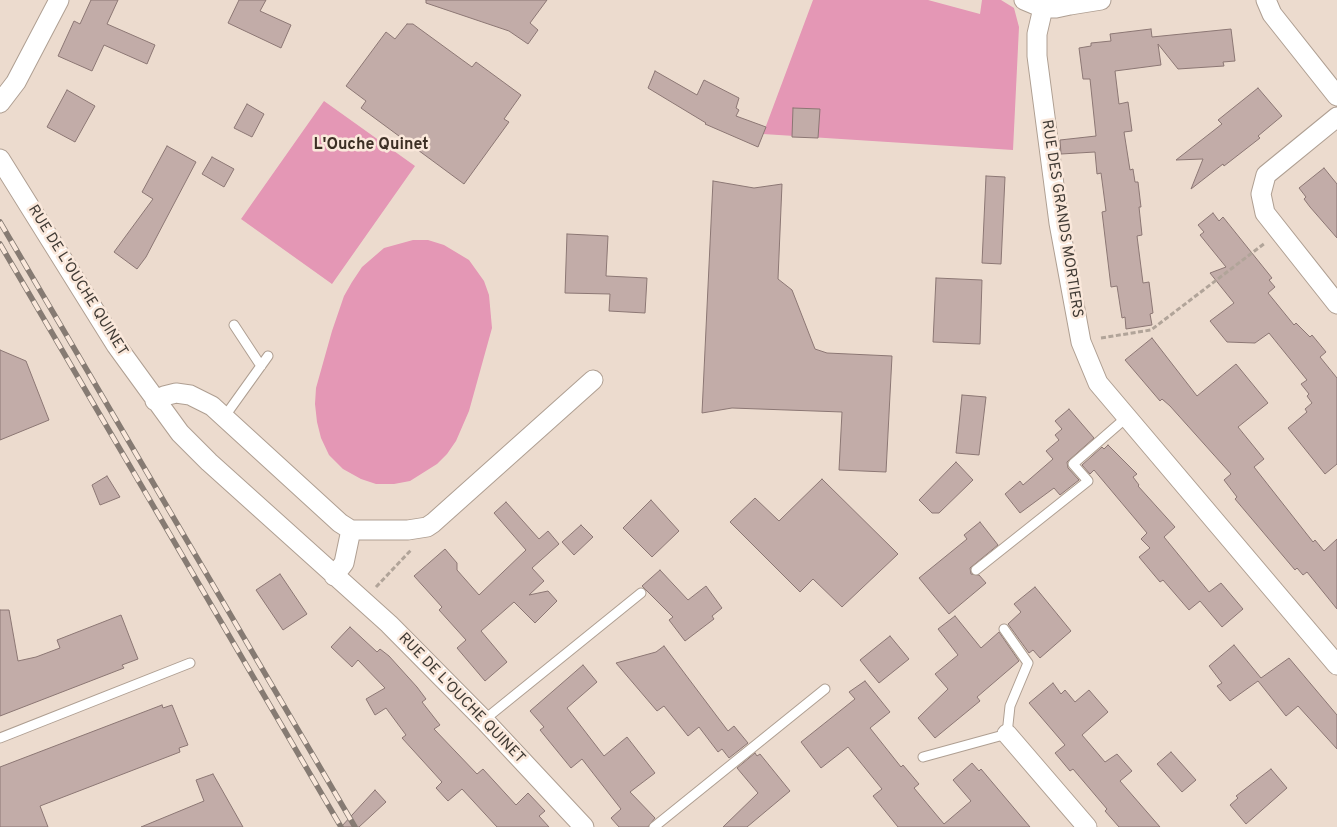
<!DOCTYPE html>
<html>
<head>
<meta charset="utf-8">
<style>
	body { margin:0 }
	canvas { display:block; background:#ecdbce }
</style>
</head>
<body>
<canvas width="1337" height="827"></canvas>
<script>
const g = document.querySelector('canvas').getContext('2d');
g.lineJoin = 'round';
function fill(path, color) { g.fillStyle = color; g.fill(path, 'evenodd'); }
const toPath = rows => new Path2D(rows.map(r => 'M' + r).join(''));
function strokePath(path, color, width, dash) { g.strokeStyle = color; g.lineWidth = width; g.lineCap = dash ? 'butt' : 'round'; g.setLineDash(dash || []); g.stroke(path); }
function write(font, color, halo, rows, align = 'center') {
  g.font = font + ' Overpass,sans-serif'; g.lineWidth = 5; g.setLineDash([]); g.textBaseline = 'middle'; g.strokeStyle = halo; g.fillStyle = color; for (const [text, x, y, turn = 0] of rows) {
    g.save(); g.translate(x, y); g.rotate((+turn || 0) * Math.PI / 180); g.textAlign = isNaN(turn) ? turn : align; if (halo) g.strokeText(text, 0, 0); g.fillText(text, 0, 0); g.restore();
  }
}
fill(toPath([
	[813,0,928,0,980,14,982,0,1001,0,1014,8,1019,27,1013,150,763,134],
	[324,101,415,166,332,284,241,219],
	[413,240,428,240,444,245,469,260,484,281,489,295,492,328,469,411,456,441,447,454,437,464,410,481,394,484,376,484,361,479,343,469,329,455,321,438,317,422,315,404,316,388,332,331,344,296,352,282,362,267,384,248]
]), '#e497b5');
const building = toPath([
	[91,0,118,0,107,24,155,45,147,64,104,45,92,71,58,56,74,21,80,24,91,0],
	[239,0,266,0,260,11,291,25,281,48,228,23,239,0],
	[426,0,547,0,530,23,538,30,528,44,509,31,426,3,426,0],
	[407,24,413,24,472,67,476,62,521,95,504,119,509,122,464,184,361,108,366,101,346,86,386,32,395,39,407,24],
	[1151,29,1152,37,1231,29,1235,61,1223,62,1224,66,1178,69,1158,44,1161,65,1115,71,1119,104,1128,102,1132,131,1124,132,1130,170,1133,169,1135,182,1138,182,1141,207,1139,207,1142,235,1137,236,1143,283,1149,282,1153,313,1150,314,1152,325,1126,329,1125,317,1122,318,1117,286,1111,287,1102,212,1106,211,1101,173,1097,174,1095,152,1061,154,1060,140,1096,136,1090,79,1083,79,1079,48,1091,46,1091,43,1111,41,1110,34,1151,29],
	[655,71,697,95,704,80,739,98,736,108,739,110,736,116,766,127,758,147,705,124,706,123,648,88,655,71],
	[1258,88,1282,116,1258,136,1260,138,1224,166,1223,164,1191,189,1203,159,1176,160,1222,124,1218,120,1258,88],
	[67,90,95,106,75,142,47,127,67,90],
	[247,104,264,114,252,137,234,128,247,104],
	[793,108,820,109,818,138,792,137,793,108],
	[167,146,196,162,146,257,137,269,114,252,153,199,142,192,167,146],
	[212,157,234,169,224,187,202,174,212,157],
	[1324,168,1337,184,1337,238,1310,207,1304,199,1306,197,1299,188,1324,168],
	[986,176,1005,177,1001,264,982,263,986,176],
	[713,181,754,188,782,184,778,279,792,290,815,349,827,353,892,356,886,472,839,470,842,412,732,408,702,413,713,181],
	[1213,213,1219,221,1223,217,1272,278,1269,280,1275,287,1268,293,1294,325,1296,323,1310,337,1312,335,1326,352,1320,357,1337,378,1337,464,1325,474,1288,428,1307,412,1305,409,1312,403,1307,396,1309,394,1301,384,1307,380,1269,333,1255,343,1227,342,1210,321,1234,303,1210,273,1226,267,1200,235,1204,232,1198,225,1213,213],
	[567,234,608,236,606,276,647,278,645,313,609,311,610,294,565,293,567,234],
	[936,278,982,280,980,344,933,342,936,278],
	[1152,338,1197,396,1236,364,1268,403,1238,427,1264,459,1254,467,1313,542,1315,540,1324,551,1337,539,1337,609,1307,572,1303,575,1297,568,1295,570,1235,499,1237,497,1224,480,1231,474,1170,406,1162,399,1160,401,1125,360,1152,338],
	[0,350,26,361,49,420,0,440,0,350],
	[962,395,986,397,979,455,956,453,962,395],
	[1069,409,1094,438,1067,462,1068,468,1079,480,1060,495,1054,488,1020,513,1005,494,1020,481,1023,485,1053,459,1046,451,1059,440,1055,435,1062,429,1055,421,1069,409],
	[1108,445,1137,474,1133,477,1139,485,1138,486,1175,527,1164,537,1209,592,1221,583,1243,609,1222,627,1200,601,1189,610,1163,580,1160,582,1139,557,1150,548,1141,539,1147,533,1094,470,1090,474,1082,465,1102,447,1104,449,1108,445],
	[956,462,973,480,939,513,932,513,919,500,956,462],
	[107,476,120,497,100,505,92,485,107,476],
	[822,479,898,554,842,607,813,579,800,592,730,522,755,498,779,521,822,479],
	[651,500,679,531,652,557,623,528,651,500],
	[506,502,539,539,548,531,559,544,532,568,544,581,529,595,548,591,557,601,535,623,514,602,481,631,507,662,485,681,457,648,466,640,439,610,442,607,414,576,445,549,457,563,457,570,479,595,526,550,494,513,506,502],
	[980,522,998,545,970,568,971,574,979,575,986,583,949,614,919,578,967,539,964,535,980,522],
	[581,525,593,537,574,555,562,542,581,525],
	[660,570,688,600,706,586,722,608,712,616,714,619,685,641,669,620,673,617,642,586,660,570],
	[280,574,307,614,283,630,256,590,280,574],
	[1035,587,1071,631,1040,658,1033,650,1029,653,1008,624,1021,612,1014,604,1035,587],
	[0,610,9,610,18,661,36,657,60,648,57,640,121,615,138,659,122,665,124,668,0,716,0,610],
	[955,616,981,648,999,632,1019,661,977,697,980,701,935,738,918,718,948,689,935,674,958,655,938,629,955,616],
	[350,627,377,652,380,649,389,656,417,687,426,699,422,702,440,725,434,729,477,774,483,769,516,805,528,793,545,811,539,816,549,827,497,827,462,789,448,801,436,788,442,782,402,738,406,735,386,708,375,715,366,699,385,688,358,660,352,667,331,647,350,627],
	[890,636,909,659,879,683,860,660,890,636],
	[1234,645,1261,678,1289,658,1337,715,1337,749,1298,706,1286,716,1258,681,1230,701,1217,686,1222,683,1209,666,1234,645],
	[664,646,728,731,734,726,748,743,729,758,722,749,718,752,699,727,688,736,664,706,657,711,616,663,656,652,664,646],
	[583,665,597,682,567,708,604,756,627,737,655,773,630,792,655,818,648,827,619,827,611,818,621,809,582,759,571,768,540,730,544,727,530,711,583,665],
	[865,681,890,712,870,728,901,767,903,765,919,784,914,788,944,824,971,801,953,780,972,763,979,771,981,769,1030,827,898,827,873,796,882,789,848,747,821,768,801,742,855,699,849,692,865,681],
	[1053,683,1061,694,1065,690,1075,702,1089,690,1108,712,1082,735,1105,762,1117,754,1132,771,1120,781,1160,827,1119,827,1105,811,1107,809,1073,769,1070,771,1055,753,1065,745,1029,703,1053,683],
	[162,705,163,708,172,705,188,745,179,748,180,752,40,806,48,827,0,827,0,767,162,705],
	[1171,752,1196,780,1182,792,1157,764,1171,752],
	[755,753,757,756,760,754,790,791,747,827,723,827,758,793,737,768,755,753],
	[1271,769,1287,788,1246,824,1230,805,1238,798,1236,796,1271,769],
	[213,774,243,827,141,827,204,801,196,780,213,774],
	[375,790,386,802,359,827,341,827,375,790]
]);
fill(building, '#c2aca8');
strokePath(building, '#8c7774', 1);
const lane = toPath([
	[234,325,261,366],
	[225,416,268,356],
	[976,570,1088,481,1073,464,1127,417],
	[484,720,641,593],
	[0,738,190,663],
	[923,757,1007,734,1010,706,1028,663,1004,629],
	[654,827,825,689]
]);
const street = toPath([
	[1024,0,1043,8,1056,8,1070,5,1073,0],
	[1266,0,1272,14,1337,96],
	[1070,5,1101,0],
	[1043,8,1037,34,1037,56,1059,223,1081,342,1098,383,1337,665],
	[0,103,16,82,59,0],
	[1337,117,1266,175,1261,194,1265,213,1337,304],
	[0,159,116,345,180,433,209,462,389,624,484,720,584,827],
	[155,401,164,396,176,393,190,395,212,406,340,523,351,530,408,530,427,527,433,523,593,380],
	[334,576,344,563,351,530],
	[1007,734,1087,827]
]);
strokePath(lane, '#af9f92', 11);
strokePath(street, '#af9f92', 21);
strokePath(toPath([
	[1101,338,1151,330,1265,243],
	[376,587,411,550]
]), '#b1a499', 3, [5, 2.5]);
strokePath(lane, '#fff', 9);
strokePath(street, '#fff', 19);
const rail = toPath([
	[0,222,355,827],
	[0,244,341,827]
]);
strokePath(rail, '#867b73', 5.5);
strokePath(rail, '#fae8db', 4, [11]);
write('15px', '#413b35', '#fae8db', [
	["RUE DES GRANDS MORTIERS",1061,219,81],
	["RUE DE L'OUCHE QUINET",77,281,58],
	["RUE DE L'OUCHE QUINET",461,699,46]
]);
write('bold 16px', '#3c2f24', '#fae8db', [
	["L'Ouche Quinet",371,146]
]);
</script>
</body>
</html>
